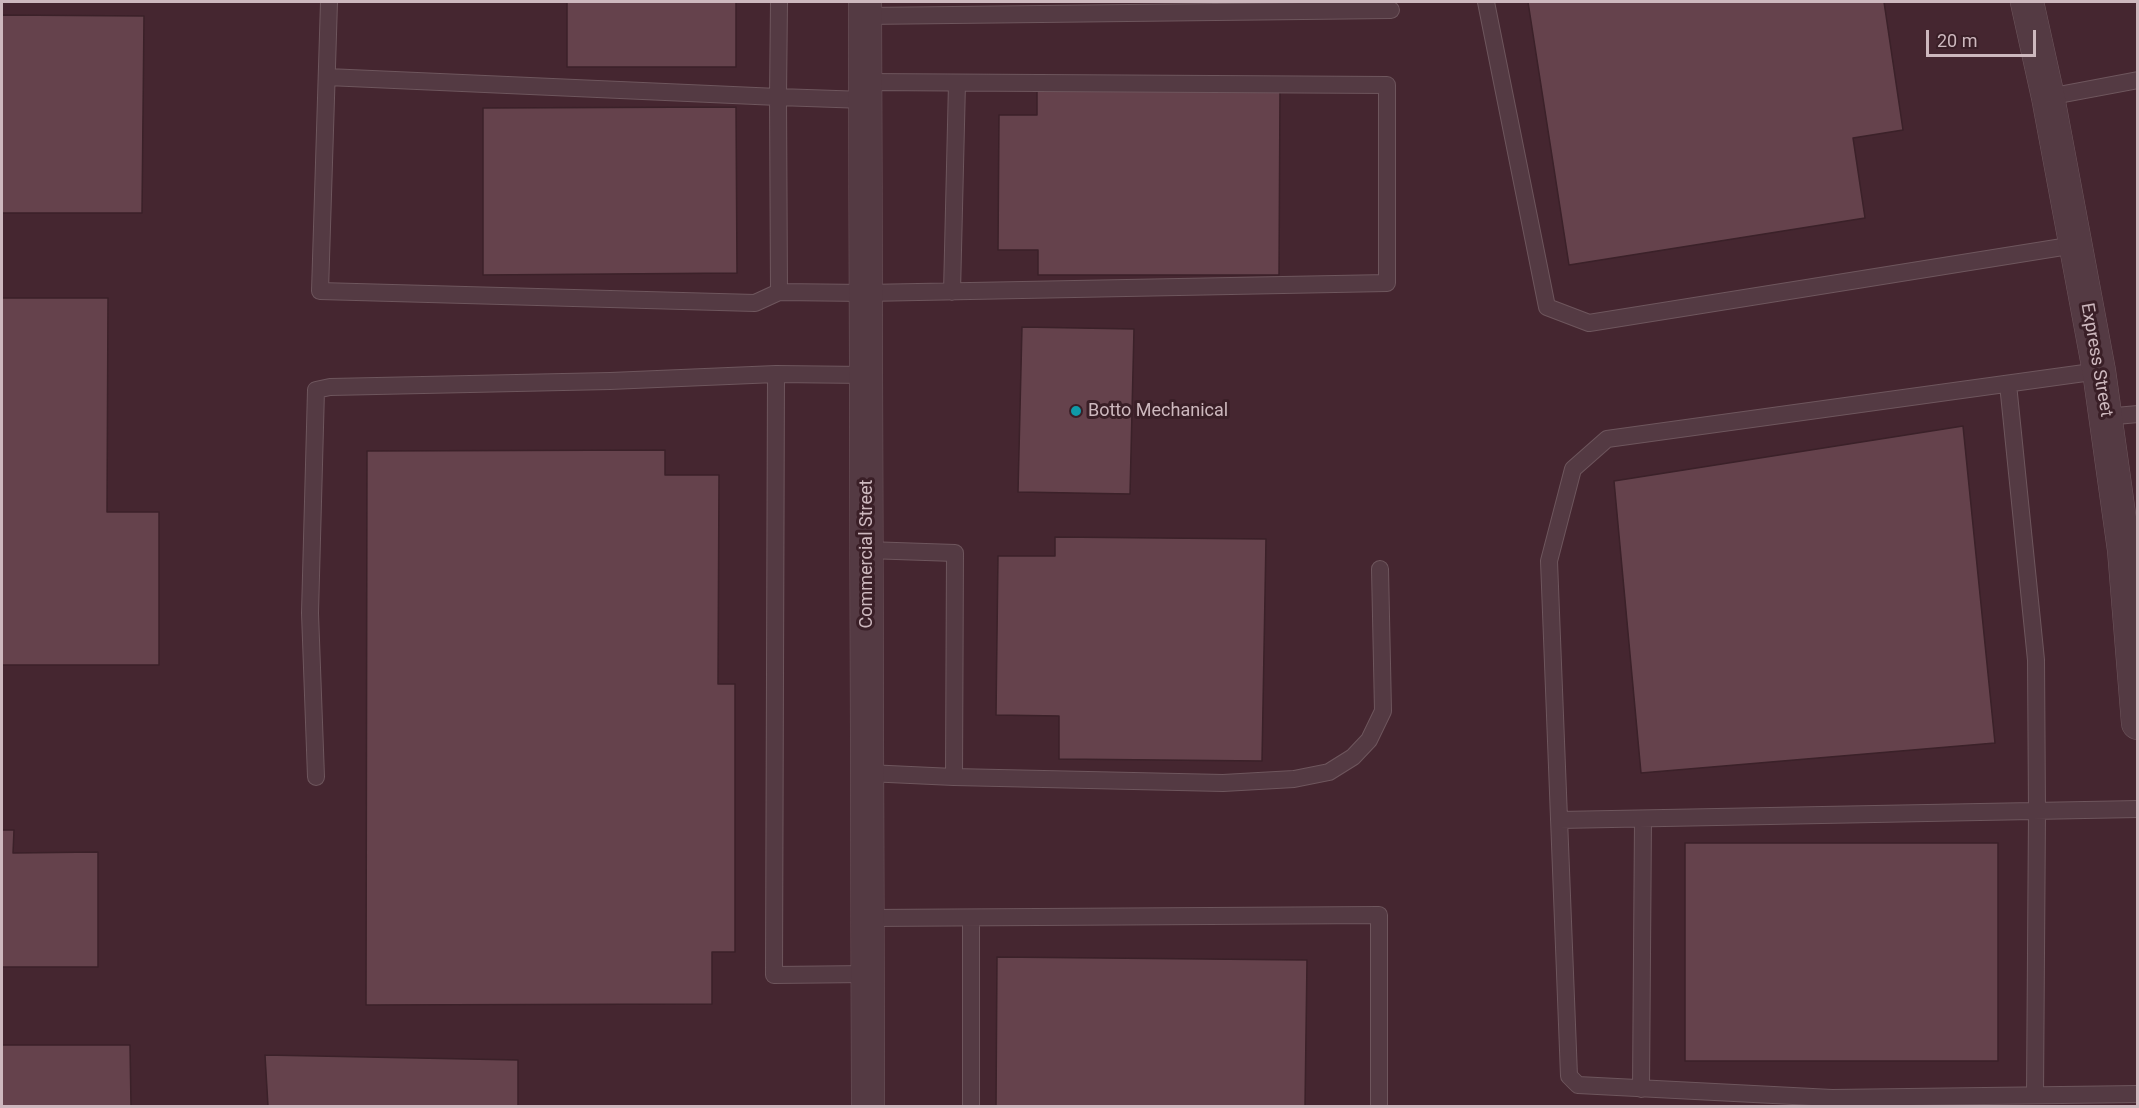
<!DOCTYPE html>
<html>
<head>
<meta charset="utf-8">
<style>
	body { margin:0 }
	#map { position:relative; width:2139px; height:1108px; overflow:hidden; background:#452630; font-family:Roboto,sans-serif }
	canvas { display:block }
	.frame { position:absolute; inset:0; border:3px solid #cdb8be; pointer-events:none }
	.scale { position:absolute; left:1926px; top:30px; width:110px; height:27px; box-sizing:border-box; border:3px solid #cdb8be; border-top:0; padding-left:8px; font-size:18px; line-height:21px; white-space:nowrap; color:#cdb8be; -webkit-text-stroke:4px #3a1f27; paint-order:stroke }
</style>
</head>
<body>
<div id="map">
<canvas width="2139" height="1108"></canvas>
<div class="frame"></div>
<div class="scale">20 m</div>
</div>
<script>
const g = document.querySelector('canvas').getContext('2d');
g.lineJoin = 'round';
function fill(path, color) { g.fillStyle = color; g.fill(path, 'evenodd'); }
const toPath = rows => new Path2D(rows.map(r => 'M' + r).join(''));
function strokePath(path, color, width, dash) { g.strokeStyle = color; g.lineWidth = width; g.lineCap = dash ? 'butt' : 'round'; g.setLineDash(dash || []); g.stroke(path); }
function write(font, color, halo, rows, align = 'center') {
  g.font = font + ' Roboto,sans-serif'; g.lineWidth = 6; g.setLineDash([]); g.textBaseline = 'middle'; g.strokeStyle = halo; g.fillStyle = color; for (const [text, x, y, turn = 0] of rows) {
    g.save(); g.translate(x, y); g.rotate((+turn || 0) * Math.PI / 180); g.textAlign = isNaN(turn) ? turn : align; if (halo) g.strokeText(text, 0, 0); g.fillText(text, 0, 0); g.restore();
  }
}
const building = toPath([
	[567,2,736,2,736,67,567,67,567,2],
	[1528,2,1884,2,1903,130,1853,138,1865,218,1569,265,1528,2],
	[2,15,144,16,142,213,2,213,2,15],
	[1037,89,1280,90,1279,275,1038,275,1038,250,998,250,999,115,1037,115,1037,89],
	[736,107,737,273,483,275,483,108,736,107],
	[2,298,108,298,107,512,159,512,159,665,2,665,2,298],
	[1022,327,1134,329,1130,494,1018,492,1022,327],
	[1963,426,1995,743,1641,773,1614,481,1963,426],
	[665,450,665,475,719,475,718,684,735,684,735,952,712,952,712,1004,366,1005,367,451,665,450],
	[1055,537,1266,539,1262,761,1059,759,1059,716,996,715,998,556,1055,556,1055,537],
	[2,830,14,830,13,853,98,852,98,967,2,967,2,830],
	[1685,843,1998,843,1998,1061,1685,1061,1685,843],
	[997,957,1307,960,1305,1106,996,1106,997,957],
	[2,1045,130,1045,131,1106,2,1106,2,1045],
	[265,1055,518,1060,518,1106,268,1106,265,1055]
]);
fill(building, '#65424c');
strokePath(building, '#3b2129', 1.5);
const lane = toPath([
	[329,2,320,291,755,303,779,292],
	[1486,2,1547,307,1589,323,2075,245],
	[865,16,1391,10],
	[327,77,778,97,779,2],
	[2048,97,2138,80],
	[865,100,778,97,779,292,866,293,1387,283,1387,85,865,82],
	[952,292,957,83],
	[2099,371,1607,439,1573,469,1549,561,1569,1076,1578,1085,1832,1098,2138,1094],
	[866,375,776,374,774,975,867,974],
	[2008,384,2036,660,2037,812,2035,1095],
	[2105,417,2138,414],
	[867,550,955,553,954,777,867,773],
	[316,777,310,613,316,390,330,387,610,381,776,374],
	[954,777,1223,783,1294,779,1329,772,1353,757,1369,740,1383,711,1380,569],
	[1559,820,2138,809],
	[868,918,1379,915,1379,1106],
	[1641,1089,1643,819],
	[971,1106,971,918]
]);
const street = toPath([
	[865,2,868,1106],
	[2027,2,2048,97,2099,371,2124,550,2138,723]
]);
strokePath(lane, '#6e565d', 18);
strokePath(street, '#6e565d', 34);
strokePath(lane, '#543a43', 16);
strokePath(street, '#543a43', 33);
for (const [x, y, r, color] of [
	[1076,411,6,"#0f9aa8"]
]) { const dot = new Path2D(); dot.arc(x, y, r, 0, 2 * Math.PI); g.fillStyle = color; g.fill(dot); strokePath(dot, '#3a1f27', 2); }
write('18px', '#cdb8be', '#3a1f27', [
	["Express Street",2096,360,80],
	["Commercial Street",867,554,-90]
]);
write('18px', '#cdb8be', '#3a1f27', [
	["Botto Mechanical",1088,411]
], 'left');
</script>
</body>
</html>
